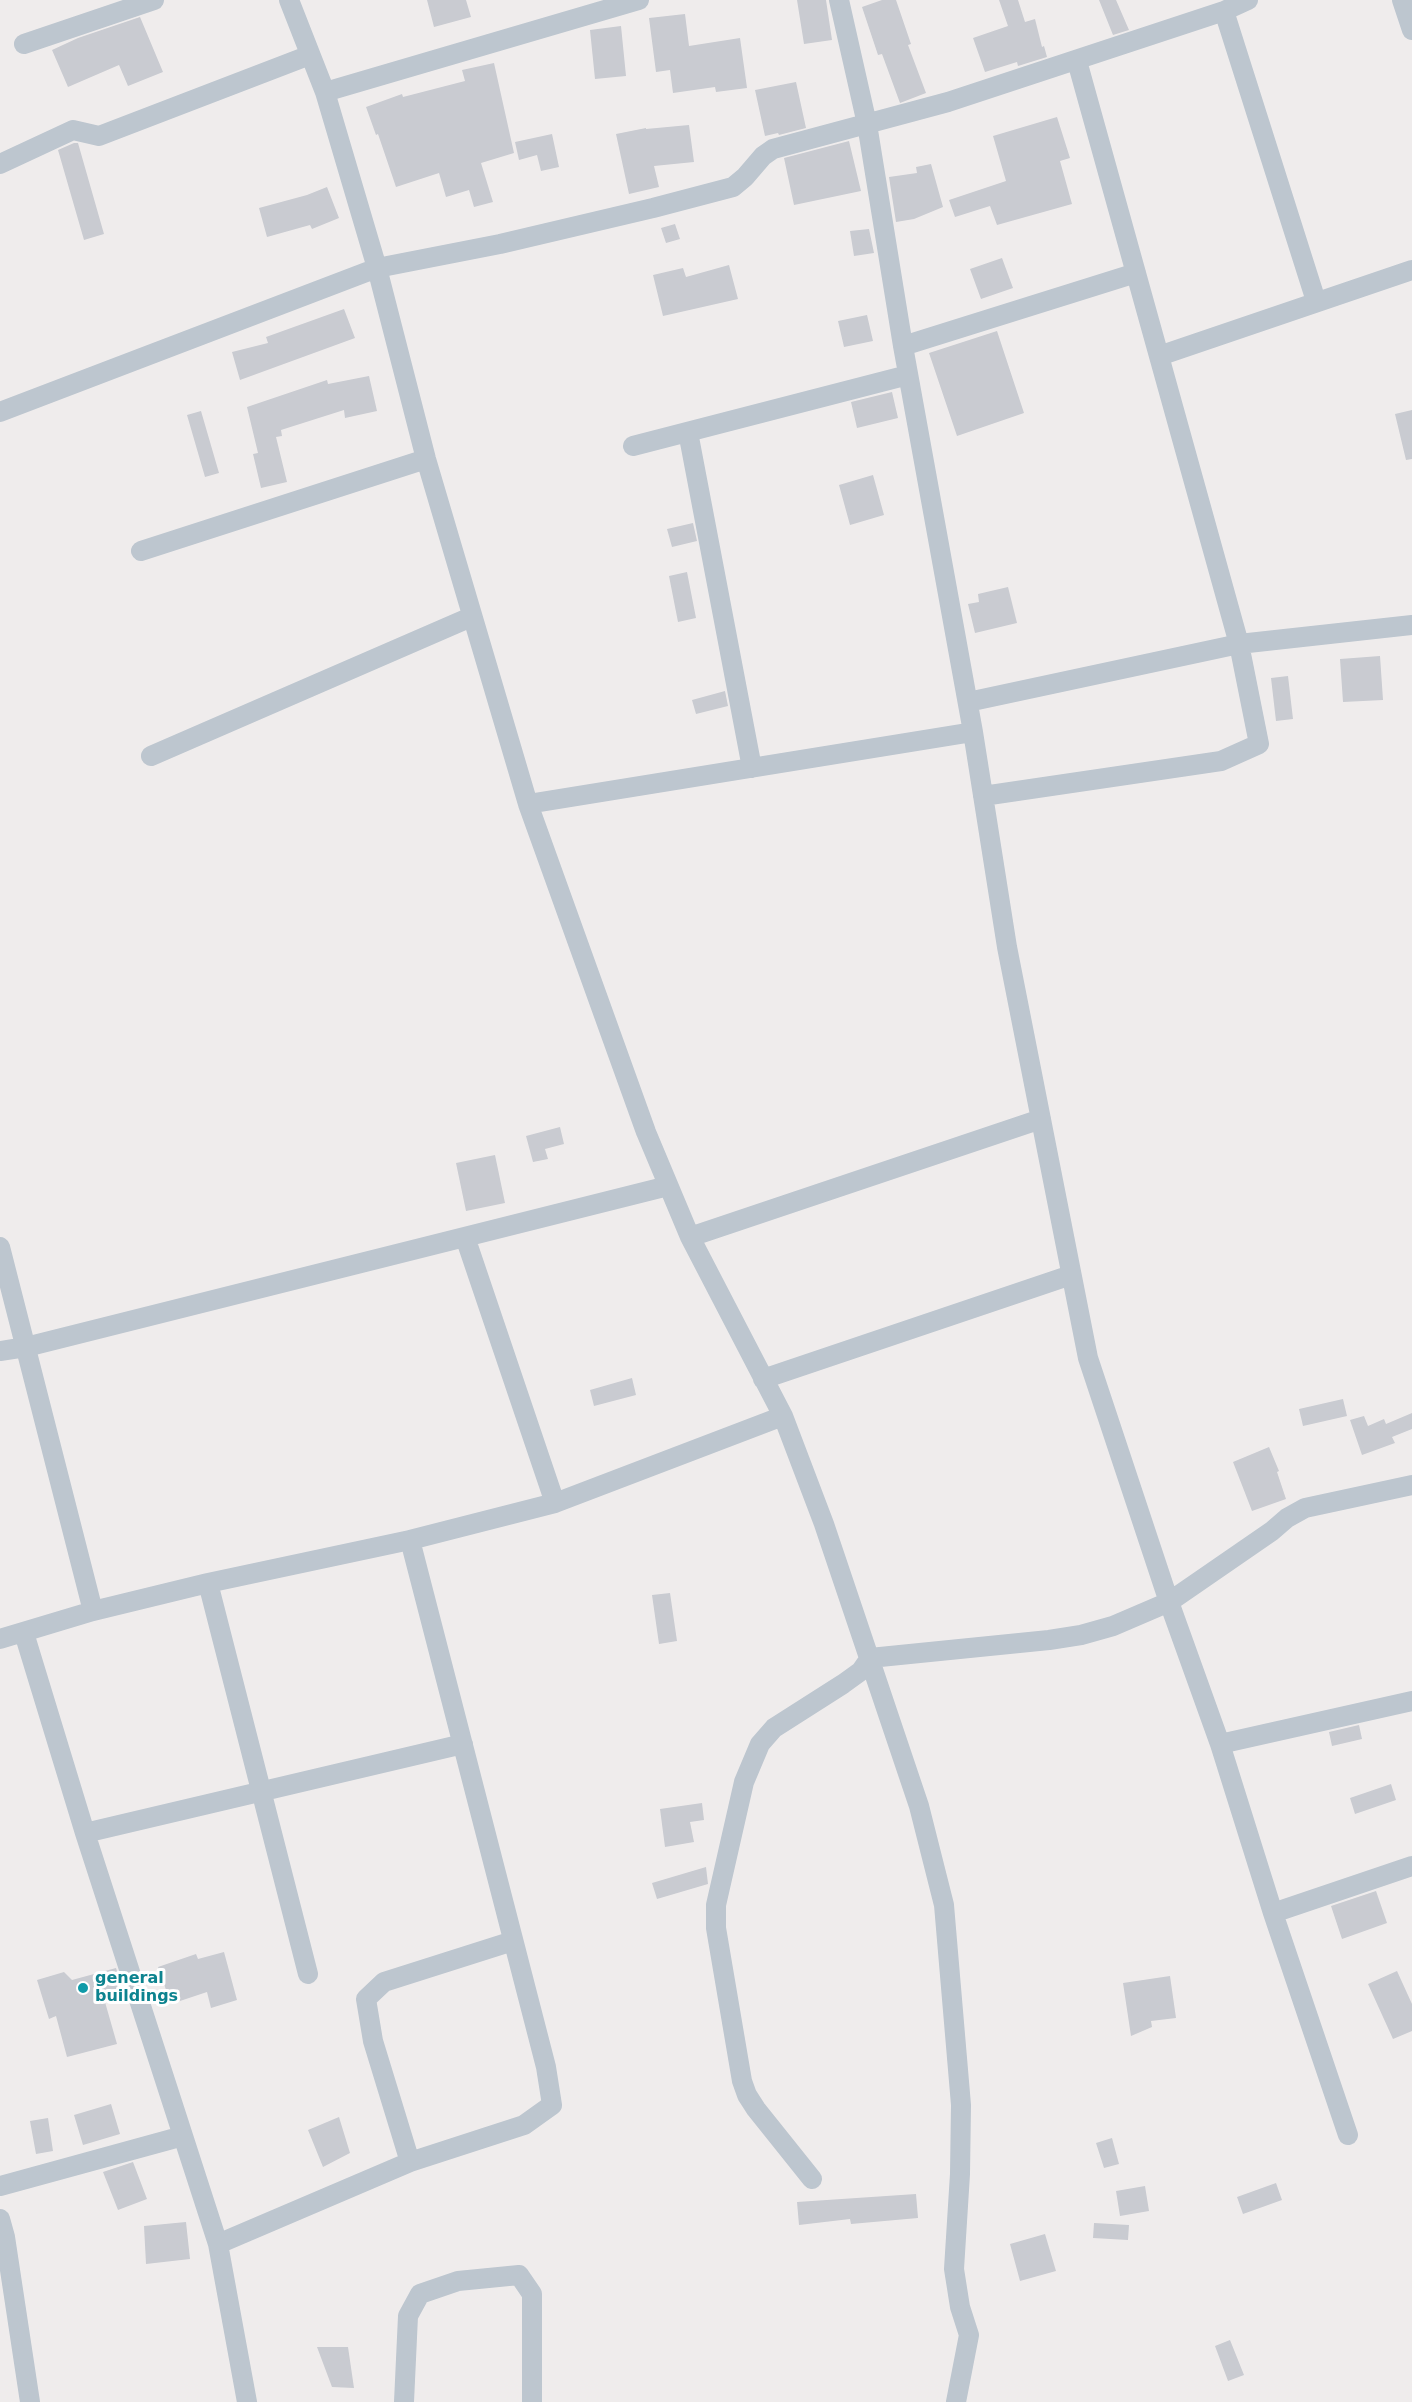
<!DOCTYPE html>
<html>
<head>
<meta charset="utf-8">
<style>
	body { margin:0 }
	canvas { display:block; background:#efecec }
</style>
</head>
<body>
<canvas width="1412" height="2402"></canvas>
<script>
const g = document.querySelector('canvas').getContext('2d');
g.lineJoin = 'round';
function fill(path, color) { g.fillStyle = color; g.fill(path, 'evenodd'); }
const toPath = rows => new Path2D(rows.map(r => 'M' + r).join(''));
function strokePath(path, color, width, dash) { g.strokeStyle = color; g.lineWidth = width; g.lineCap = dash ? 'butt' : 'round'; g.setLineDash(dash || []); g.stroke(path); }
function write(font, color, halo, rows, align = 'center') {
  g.font = font + ' "DejaVu Sans",sans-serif'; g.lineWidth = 6; g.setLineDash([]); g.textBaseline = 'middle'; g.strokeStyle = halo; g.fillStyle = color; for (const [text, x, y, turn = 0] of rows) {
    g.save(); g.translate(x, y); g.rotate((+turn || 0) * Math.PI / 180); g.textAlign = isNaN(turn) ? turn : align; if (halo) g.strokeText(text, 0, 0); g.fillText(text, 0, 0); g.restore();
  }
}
fill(toPath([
	[427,0,466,0,471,17,434,27],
	[797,0,826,0,832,40,804,44],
	[882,0,896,0,911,44,908,45,926,93,900,103,882,54,878,55,862,7],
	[999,0,1018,0,1025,22,1035,19,1042,47,1044,46,1047,57,1018,66,1017,62,985,72,973,38,1008,26],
	[1099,0,1116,0,1129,30,1113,35],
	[685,14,689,46,740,38,747,88,716,92,715,87,673,93,670,70,656,72,649,18],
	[140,17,163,72,128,86,119,65,68,87,52,50,78,38],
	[621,26,626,76,595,79,590,30],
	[494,63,514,153,481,163,493,202,474,207,469,190,446,197,439,173,396,187,378,134,376,135,366,107,402,94,403,97,465,81,462,70],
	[796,82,806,128,779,135,778,133,765,136,755,90],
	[1057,117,1070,158,1060,161,1072,204,997,225,990,206,955,217,949,200,1006,181,993,136],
	[689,125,694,162,654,166,659,187,629,194,616,134,646,128,646,129],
	[552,134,559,167,541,171,537,155,519,160,515,142],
	[849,141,861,191,794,205,784,158],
	[74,143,78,143,104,234,84,240,58,150],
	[931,164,943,207,914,219,896,222,889,177,917,173,916,167],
	[327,187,339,218,312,229,310,225,267,237,259,208,307,195],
	[675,224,680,239,666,243,661,228],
	[869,229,874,253,854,256,850,231],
	[1002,258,1013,288,981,299,970,269],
	[729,265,738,299,663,316,653,275,683,268,686,277],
	[344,309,355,338,240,380,232,352,268,343,266,337],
	[867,315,873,341,844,347,838,321],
	[997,331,1024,413,957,436,929,353],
	[369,376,377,411,345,418,344,410,281,430,282,436,276,437,287,482,261,488,253,454,258,453,247,407,327,380,328,384],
	[892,392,898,418,857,428,851,402],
	[1412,410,1412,459,1406,460,1395,414],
	[201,411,219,473,205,477,187,415],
	[873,475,884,515,850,525,839,485],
	[693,523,697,541,672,547,667,529],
	[687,572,696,618,678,622,669,576],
	[1008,587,1017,623,975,633,968,604,979,602,978,594],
	[1380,656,1383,700,1343,702,1340,659],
	[1288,676,1293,719,1276,721,1271,678],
	[725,691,728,706,696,714,692,700],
	[560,1127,564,1144,545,1149,548,1159,533,1162,526,1136],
	[495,1155,505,1203,466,1211,456,1163],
	[632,1378,636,1395,594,1406,590,1390],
	[1343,1399,1347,1416,1303,1426,1299,1409],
	[1412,1413,1412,1429,1392,1437,1395,1443,1362,1455,1350,1420,1364,1416,1368,1426,1384,1419,1386,1424],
	[1269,1447,1279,1471,1277,1472,1286,1499,1252,1511,1233,1462],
	[670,1593,677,1641,659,1644,652,1595],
	[1359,1725,1362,1739,1332,1746,1329,1732],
	[1391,1784,1396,1800,1355,1814,1350,1798],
	[702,1803,704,1820,690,1822,694,1842,665,1847,660,1809],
	[706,1867,708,1884,657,1899,652,1883],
	[1376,1891,1387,1923,1342,1939,1331,1906],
	[224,1952,237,2000,211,2008,207,1992,171,2004,158,1967,196,1954,198,1959],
	[116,1968,125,1996,105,2002,117,2044,67,2057,56,2016,49,2019,37,1980,64,1972,72,1980],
	[1397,1971,1412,2004,1412,2031,1393,2039,1368,1984],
	[1170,1976,1176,2018,1151,2021,1152,2027,1131,2036,1123,1983],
	[111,2104,120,2134,83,2145,74,2115],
	[339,2117,350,2153,323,2167,308,2130],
	[48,2118,53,2151,36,2154,30,2121],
	[1112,2138,1119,2164,1104,2168,1096,2143],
	[133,2162,147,2199,118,2210,103,2172],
	[1276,2183,1282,2200,1243,2214,1237,2197],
	[1145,2186,1149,2211,1120,2216,1116,2191],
	[916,2194,918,2218,851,2224,850,2219,799,2225,797,2202],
	[186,2222,190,2259,146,2264,144,2226],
	[1094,2223,1129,2225,1128,2240,1093,2238],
	[1045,2234,1056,2271,1020,2281,1010,2244],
	[1230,2340,1244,2375,1228,2381,1215,2346],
	[317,2347,348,2347,354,2388,332,2387]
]), '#c9cbd1');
strokePath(toPath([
	[289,0,325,92,377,268,426,459,528,804,646,1132,690,1237,783,1416,824,1524,919,1806,944,1905,961,2105,960,2174,954,2269,960,2307,969,2335,956,2402],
	[839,0,867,124,903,346,973,732,1007,947,1088,1358,1169,1602,1220,1744,1273,1913,1348,2135],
	[1402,0,1412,30],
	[1224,11,1316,301],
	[24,44,154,0],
	[325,92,639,0],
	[0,164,73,130,99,136,310,55],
	[903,346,1136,273],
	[1159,356,1412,270],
	[0,412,377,268,500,244,653,208,733,187,745,177,763,156,773,149,948,102,1224,11,1248,0],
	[688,432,752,768],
	[633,446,908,375],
	[141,551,426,459],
	[968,702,1239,644,1412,625],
	[151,756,471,617],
	[983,796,1221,761,1259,744,1239,644,1077,61],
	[528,804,973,732],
	[465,1237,555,1503],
	[690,1237,1041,1119],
	[0,1247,93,1611],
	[0,1351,26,1347,668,1186],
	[763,1379,1071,1275],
	[208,1583,308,1974],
	[24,1633,85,1833,218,2244,247,2402],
	[0,1639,93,1611,208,1583,410,1540,555,1503,783,1416],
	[1220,1744,1412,1701],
	[85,1833,463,1744],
	[1273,1913,1412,1866],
	[410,2162,373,2041,366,1999,384,1982,513,1941],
	[812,2179,756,2109,747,2095,742,2081,716,1928,716,1905,744,1782,760,1744,774,1728,843,1684,861,1671,870,1658,1049,1640,1081,1635,1113,1626,1169,1602,1272,1531,1287,1518,1305,1508,1412,1485],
	[0,2186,183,2136],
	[0,2219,5,2237,30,2402],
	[218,2244,410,2162,524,2125,552,2105,546,2067,410,1540],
	[404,2402,408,2316,420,2294,458,2281,519,2275,532,2294,532,2402]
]), '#bdc6cf', 20);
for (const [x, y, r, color] of [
	[83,1988,6,"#0f9aa8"]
]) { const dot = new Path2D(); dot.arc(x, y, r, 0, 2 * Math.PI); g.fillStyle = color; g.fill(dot); strokePath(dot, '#fff', 2); }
write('bold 16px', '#0d838f', '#fff', [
	["general",95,1979],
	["buildings",95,1997]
], 'left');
</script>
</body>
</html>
